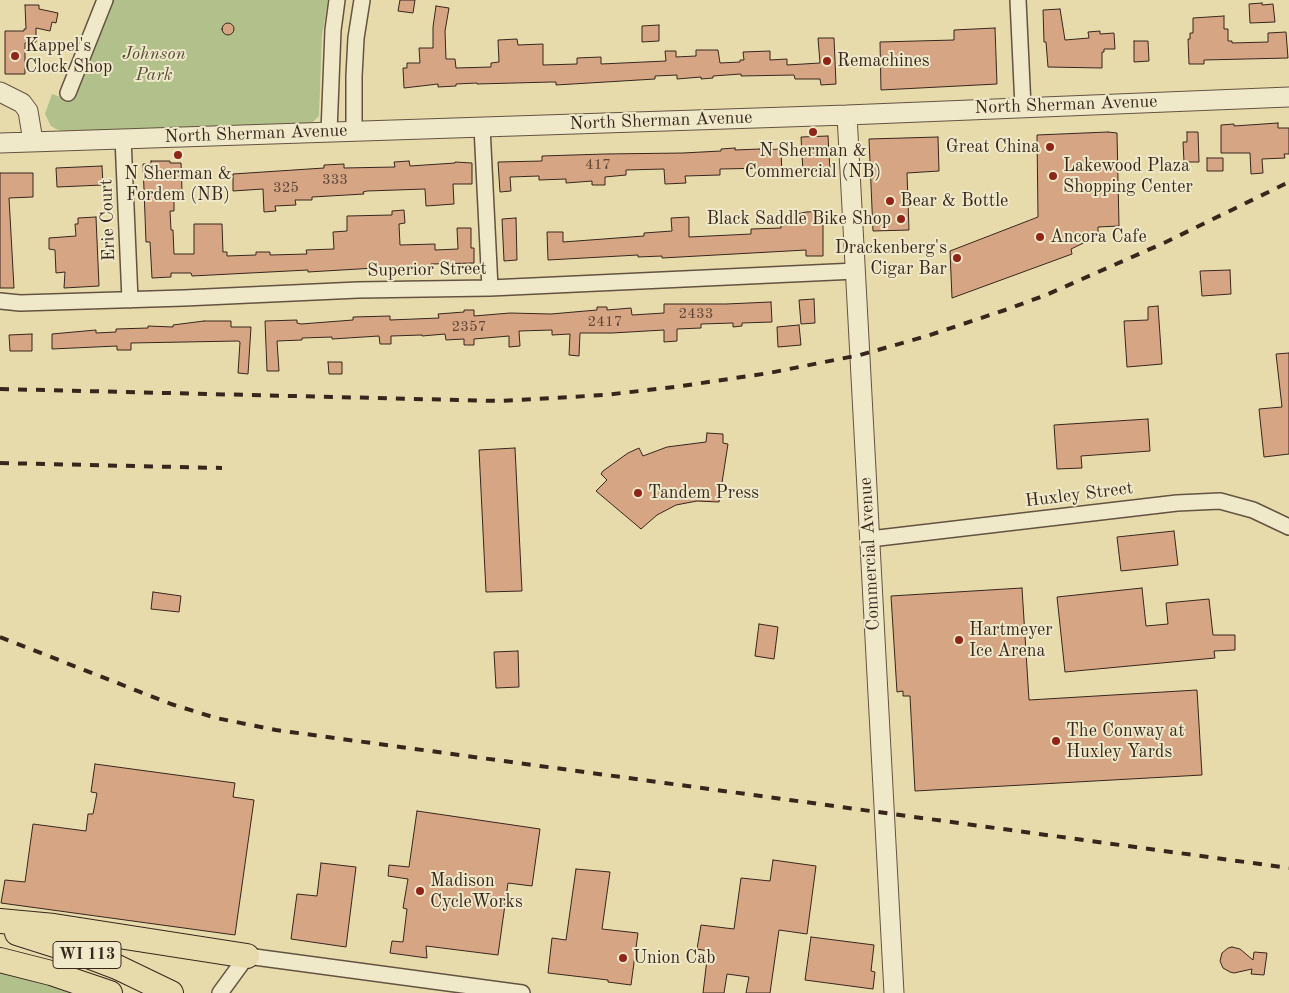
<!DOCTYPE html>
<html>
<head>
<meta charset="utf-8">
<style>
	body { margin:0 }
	canvas { display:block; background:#e7dbac }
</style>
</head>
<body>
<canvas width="1289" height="993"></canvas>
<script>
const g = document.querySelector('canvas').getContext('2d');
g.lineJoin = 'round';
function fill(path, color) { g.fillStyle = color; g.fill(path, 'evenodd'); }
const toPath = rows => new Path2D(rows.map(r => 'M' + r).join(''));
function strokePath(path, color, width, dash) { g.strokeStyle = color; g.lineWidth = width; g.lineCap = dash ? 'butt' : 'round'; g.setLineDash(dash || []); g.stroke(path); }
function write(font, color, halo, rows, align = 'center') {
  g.font = font + ' "Old Standard TT",serif'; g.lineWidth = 4; g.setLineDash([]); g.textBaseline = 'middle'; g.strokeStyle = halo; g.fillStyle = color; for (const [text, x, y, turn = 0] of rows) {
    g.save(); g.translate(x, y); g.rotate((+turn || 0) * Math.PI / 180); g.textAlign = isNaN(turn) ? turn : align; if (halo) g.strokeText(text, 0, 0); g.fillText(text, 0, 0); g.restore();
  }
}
fill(toPath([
	[111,0,328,0,322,36,319,116,311,124,63,131,56,129,51,126,45,114,52,94,66,99],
	[0,969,29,977,72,993,0,993]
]), '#b2c18c');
const building = toPath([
	[400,0,415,0,413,13,398,11,400,0],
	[1262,3,1262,5,1273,4,1275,22,1250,23,1249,4,1262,3],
	[25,5,39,5,39,9,58,13,56,23,52,22,50,31,36,28,36,42,25,43,25,74,5,74,5,31,24,31,24,29,26,29,25,5],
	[436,6,449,8,445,31,446,59,455,59,456,68,491,67,491,63,499,62,498,40,517,39,518,45,543,44,543,65,577,64,577,58,601,57,601,64,666,61,665,51,676,51,676,57,696,56,696,50,718,50,720,63,740,62,740,60,744,60,743,52,770,51,770,60,787,59,787,65,820,63,818,38,834,38,836,84,821,85,820,79,795,79,794,75,741,76,741,74,713,76,713,78,701,79,701,77,677,79,677,75,655,76,655,79,556,85,556,82,551,82,477,84,477,83,456,84,456,86,438,87,438,84,404,88,403,68,407,68,407,63,420,63,419,48,433,48,433,27,436,6],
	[1060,9,1065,40,1089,38,1088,32,1100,31,1100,34,1114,33,1115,49,1104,49,1104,52,1102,52,1102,68,1048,67,1046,42,1044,42,1043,10,1060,9],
	[1224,16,1224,29,1228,29,1228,41,1232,41,1232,43,1268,42,1268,33,1286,32,1288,58,1204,60,1204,64,1189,64,1188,39,1190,39,1190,33,1193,33,1193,18,1224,16],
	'222 29a6 6 0 1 1 12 0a6 6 0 1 1-12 0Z',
	[659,25,659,41,642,42,642,26,659,25],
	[995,28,997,84,881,90,880,42,954,40,954,30,995,28],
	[1134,41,1148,41,1149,61,1134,62,1134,41],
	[1278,123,1278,128,1289,128,1289,154,1284,154,1285,158,1262,159,1263,173,1251,174,1250,153,1221,153,1221,125,1234,124,1234,126,1278,123],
	[1108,132,1117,133,1119,226,1098,227,1098,236,1071,249,1072,254,952,298,950,251,1038,217,1037,135,1108,132],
	[1187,132,1198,132,1199,162,1184,162,1183,142,1187,142,1187,132],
	[828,136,830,170,803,172,801,137,828,136],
	[938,137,939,171,907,173,909,230,873,231,869,139,938,137],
	[735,148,735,150,760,149,760,150,781,149,782,177,770,178,770,168,720,169,720,175,685,176,686,183,665,184,664,169,626,170,626,175,605,177,605,185,592,185,592,181,566,183,566,179,539,180,539,176,510,177,511,191,500,192,498,162,542,161,542,156,605,154,683,153,721,151,721,149,735,148],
	[1207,158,1223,158,1223,171,1207,171,1207,158],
	[151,161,170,161,170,163,181,163,182,190,174,190,174,211,170,211,171,230,173,230,174,254,194,254,194,224,222,224,223,252,227,252,227,256,256,255,256,252,270,252,270,255,307,254,306,250,334,249,333,232,347,231,347,216,392,215,392,211,404,210,405,223,399,224,400,245,435,244,435,250,458,249,457,228,471,228,471,248,474,248,474,263,431,264,432,269,413,270,375,271,375,268,308,272,308,270,192,276,191,273,171,273,171,277,152,278,150,242,146,242,143,164,151,164,151,161],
	[409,161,410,166,455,163,455,162,472,163,472,184,453,184,454,204,426,206,425,189,367,191,363,192,364,194,312,197,312,200,295,200,296,205,275,206,276,211,264,212,263,189,233,191,233,174,324,168,324,165,344,164,344,168,395,167,394,162,409,161],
	[102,166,103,185,57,187,56,168,102,166],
	[0,173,33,173,33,197,9,198,14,288,0,288,0,173],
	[831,211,832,224,823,225,823,256,806,256,806,250,662,258,662,256,638,257,638,255,548,260,547,232,563,232,563,242,644,236,644,233,672,231,671,218,689,217,689,237,731,235,751,234,751,229,781,228,781,225,793,224,792,215,806,212,831,211],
	[96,217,99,286,64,288,65,272,56,273,55,250,49,249,49,238,76,236,75,224,78,224,78,218,96,217],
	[516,218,517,260,504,261,502,219,516,218],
	[1230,270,1231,294,1202,296,1200,271,1230,270],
	[814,299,815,323,801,324,799,300,814,299],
	[771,302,772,322,742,323,742,326,733,327,733,323,701,324,701,328,677,329,677,341,664,342,664,330,612,333,580,333,579,356,569,355,570,334,552,335,552,330,519,331,520,346,509,347,509,336,474,339,474,345,464,345,464,339,446,340,445,334,422,336,422,335,391,336,391,344,380,344,379,336,332,339,332,337,302,338,302,340,277,341,279,371,267,371,265,321,297,320,297,323,301,324,353,320,353,317,390,316,390,320,439,318,438,314,464,312,464,310,474,310,474,316,510,313,551,314,597,310,597,307,607,307,607,310,631,308,632,315,664,313,664,304,726,304,771,302],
	[1158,306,1162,364,1127,367,1124,321,1148,320,1148,307,1158,306],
	[204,321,231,321,231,327,251,327,248,374,238,373,240,342,238,341,131,343,131,350,117,350,117,346,52,349,52,334,96,330,96,333,116,332,116,329,148,328,148,326,173,327,173,325,204,321],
	[799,325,801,345,778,347,777,327,799,325],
	[32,334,32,351,10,351,9,335,32,334],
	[1289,353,1289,454,1264,457,1259,409,1282,407,1276,354,1289,353],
	[328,362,342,362,342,374,329,374,328,362],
	[1148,419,1150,451,1081,456,1082,468,1057,469,1054,425,1148,419],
	[707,433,723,434,723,443,728,444,719,502,697,501,676,505,657,515,641,529,596,491,607,480,601,474,603,471,628,453,639,448,643,456,667,447,706,442,707,433],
	[515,448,522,591,486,592,479,450,515,448],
	[1174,531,1178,565,1121,571,1117,537,1174,531],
	[1022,588,1029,700,1197,690,1202,775,915,791,910,696,903,696,903,691,897,692,891,596,1022,588],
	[1142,588,1146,626,1168,624,1166,603,1209,599,1213,635,1235,635,1235,650,1214,651,1215,658,1065,672,1057,597,1142,588],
	[153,592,181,596,179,612,151,609,153,592],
	[759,624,778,627,774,659,755,656,759,624],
	[518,651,519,687,496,688,494,652,518,651],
	[95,764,235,783,233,797,254,800,235,935,1,903,5,880,25,882,33,824,86,831,88,814,93,814,97,793,91,792,95,764],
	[417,811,540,829,532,886,508,883,498,955,426,946,427,958,390,953,392,941,403,942,407,909,403,908,408,879,388,876,389,865,409,867,417,811],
	[773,860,816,866,807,934,779,930,770,993,746,993,749,977,727,974,724,993,703,993,708,951,697,949,701,925,734,929,741,878,770,881,773,860],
	[321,863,356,867,346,947,291,939,297,894,317,896,321,863],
	[576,869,610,872,602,929,638,933,631,985,608,982,608,980,548,973,552,938,566,940,576,869],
	[811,937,874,945,871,971,875,972,873,989,805,980,811,937],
	[1232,947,1240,949,1253,960,1254,952,1267,953,1264,975,1251,974,1252,969,1234,973,1230,972,1223,968,1220,961,1222,953,1228,948,1232,947]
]);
fill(building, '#d6a584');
strokePath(building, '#38261d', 1);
const minor = toPath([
	[1018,0,1023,107],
	[68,93,105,0],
	[482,127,490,288],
	[354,131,354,76,356,38,362,0],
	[329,132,333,30,337,0],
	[123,138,130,300],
	[0,301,20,303,184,298,358,290,490,288,856,271],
	[870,539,1177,503,1220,501,1253,510,1289,527],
	[220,993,247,956,522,993]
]);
const tertiary = toPath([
	[0,92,22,103,28,111,33,141],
	[847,115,894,993],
	[0,143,847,115,1289,97]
]);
const primary = toPath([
	[0,921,54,926,247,956],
	[17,933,80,953,117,967,171,993],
	[0,960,51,973,110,993]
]);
strokePath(minor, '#645341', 18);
strokePath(tertiary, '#645341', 21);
strokePath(primary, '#38261d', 26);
strokePath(minor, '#efe8c9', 15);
strokePath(tertiary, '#efe8c9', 19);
strokePath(primary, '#e7dbac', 24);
strokePath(toPath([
	[0,389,501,401,604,395,675,387,769,373,860,355,927,336,1005,310,1046,295,1166,242,1289,182],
	[0,463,222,468],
	[0,637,171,704,216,718,276,730,1289,868]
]), '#38261d', 4, [9, 9]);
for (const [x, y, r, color] of [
	[15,56,5,"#8f2418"],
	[827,61,5,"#8f2418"],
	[813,132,5,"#8f2418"],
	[1050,147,5,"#8f2418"],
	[178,155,5,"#8f2418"],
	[1053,176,5,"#8f2418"],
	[890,201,5,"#8f2418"],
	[901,219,5,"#8f2418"],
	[1040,237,5,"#8f2418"],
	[957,258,5,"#8f2418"],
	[638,493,5,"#8f2418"],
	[959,640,5,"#8f2418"],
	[1056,741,5,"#8f2418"],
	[420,891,5,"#8f2418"],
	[623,958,5,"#8f2418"]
]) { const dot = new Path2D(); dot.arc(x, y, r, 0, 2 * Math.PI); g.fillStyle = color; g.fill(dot); strokePath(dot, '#efe8c9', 2); }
write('15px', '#604637', null, [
	["417",598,165],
	["333",335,180],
	["325",286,188],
	["2433",696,314],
	["2417",605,322],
	["2357",469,327]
]);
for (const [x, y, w] of [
	[87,955,68]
]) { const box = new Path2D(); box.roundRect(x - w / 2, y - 13.5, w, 27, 4); g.fillStyle = '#efe8c9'; g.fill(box); strokePath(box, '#38261d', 1); }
write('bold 16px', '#38261d', null, [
	["WI 113",87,955]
]);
write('18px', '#38261d', '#efe8c9', [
	["Kappel's",25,46],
	["Clock Shop",25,67],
	["Remachines",837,61],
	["Great China",1040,147,"right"],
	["N Sherman &",813,151,"center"],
	["Commercial (NB)",813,172,"center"],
	["Lakewood Plaza",1063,166],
	["Shopping Center",1063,187],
	["N Sherman &",178,174,"center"],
	["Fordem (NB)",178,195,"center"],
	["Bear & Bottle",900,201],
	["Black Saddle Bike Shop",891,219,"right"],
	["Ancora Cafe",1050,237],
	["Drackenberg's",947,248,"right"],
	["Cigar Bar",947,269,"right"],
	["Tandem Press",648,493],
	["Hartmeyer",969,630],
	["Ice Arena",969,651],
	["The Conway at",1066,731],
	["Huxley Yards",1066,752],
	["Madison",430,881],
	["CycleWorks",430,902],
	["Union Cab",633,958]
], 'left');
write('italic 18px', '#564d39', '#efe8c9', [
	["Johnson",154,54],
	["Park",154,75]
]);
write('18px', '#38261d', '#efe8c9', [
	["North Sherman Avenue",1066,105,-2],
	["North Sherman Avenue",661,121,-2],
	["North Sherman Avenue",256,134,-2],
	["Erie Court",108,220,-92],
	["Superior Street",427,270,-1],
	["Huxley Street",1079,495,-7],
	["Commercial Avenue",870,554,-93]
]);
</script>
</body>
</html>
